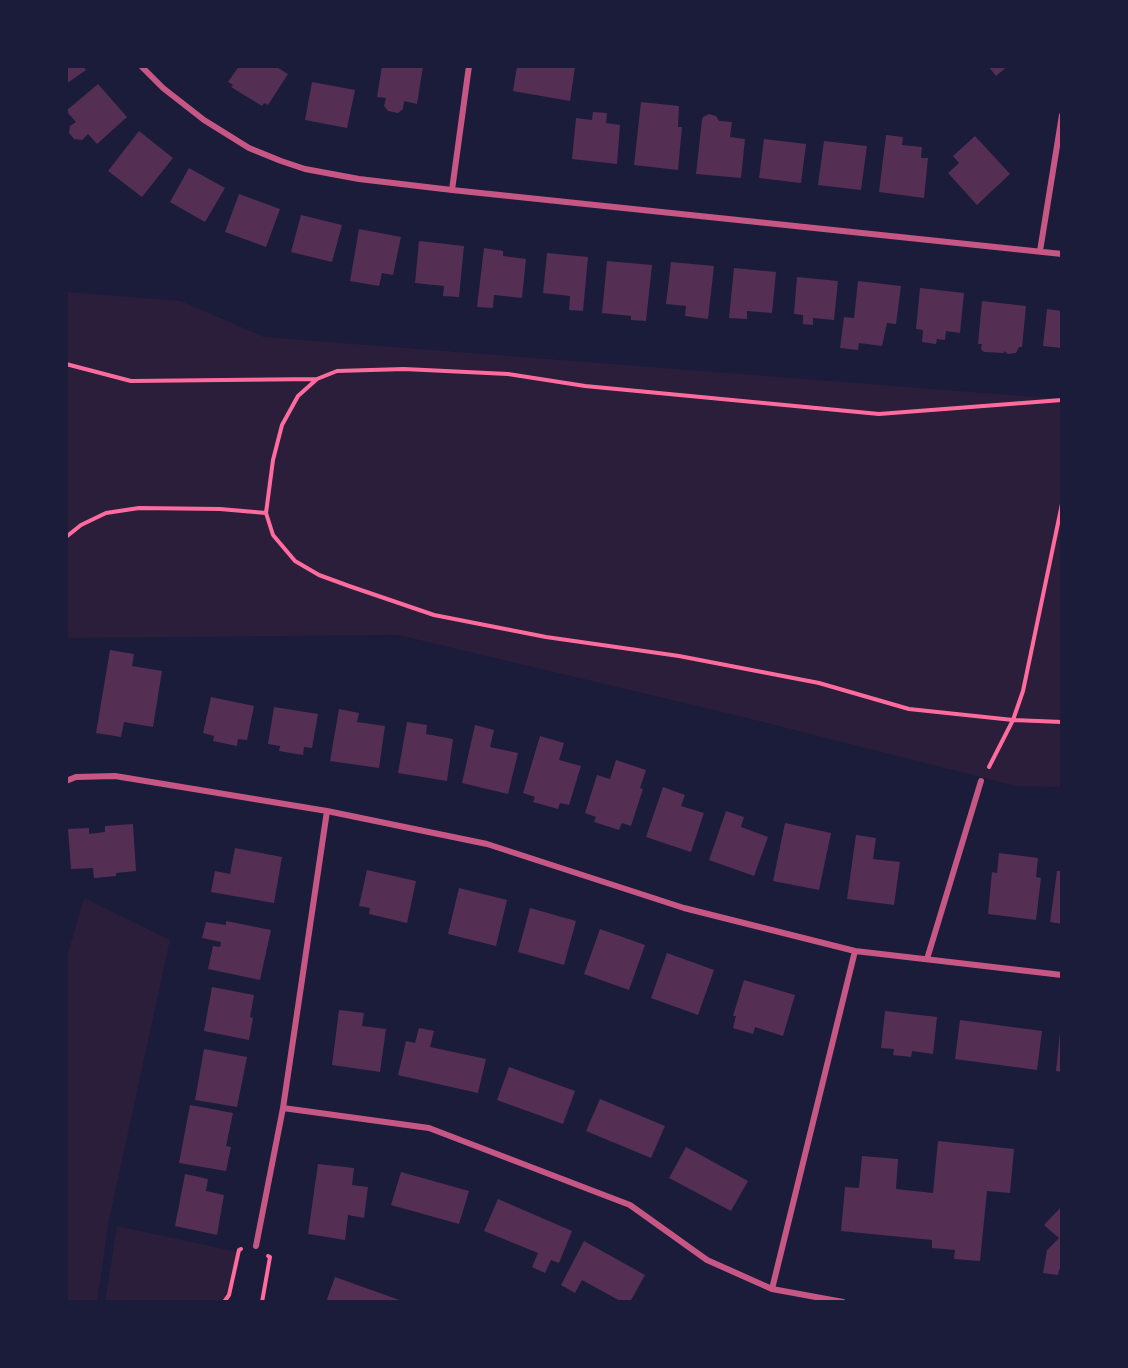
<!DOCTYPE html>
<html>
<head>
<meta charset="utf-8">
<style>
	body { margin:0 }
	#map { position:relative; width:1128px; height:1368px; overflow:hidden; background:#1b1b3a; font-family:Rubik,sans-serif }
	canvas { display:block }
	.frame { position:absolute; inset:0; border:68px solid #1b1b3a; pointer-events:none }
</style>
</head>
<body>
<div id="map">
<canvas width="1128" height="1368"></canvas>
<div class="frame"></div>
</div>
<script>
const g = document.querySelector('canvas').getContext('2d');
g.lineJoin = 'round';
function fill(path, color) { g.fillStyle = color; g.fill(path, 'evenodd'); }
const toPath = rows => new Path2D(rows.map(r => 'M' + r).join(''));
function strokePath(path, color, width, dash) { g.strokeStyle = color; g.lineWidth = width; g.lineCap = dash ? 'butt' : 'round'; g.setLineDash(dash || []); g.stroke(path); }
fill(toPath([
	[66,292,181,301,264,337,1062,399,1062,787,1016,786,739,716,398,635,66,638],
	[84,898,170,940,109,1220,97,1302,66,1302,66,960],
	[117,1226,238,1252,228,1302,105,1302]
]), '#2a1e3b');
fill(toPath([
	[66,66,83,66,86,70,66,84],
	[239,66,275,66,288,74,268,105,264,103,262,106,231,87,233,85,228,82],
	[382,66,423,66,417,104,404,101,403,109,398,113,388,111,384,106,386,98,377,97],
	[517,66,575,66,570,101,513,91],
	[988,66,1008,66,996,76],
	[312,82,355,90,347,128,305,120],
	[98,84,127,117,97,144,88,134,82,140,74,139,69,133,70,126,76,122,66,111],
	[641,102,679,106,678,127,682,127,678,170,634,165],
	[593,112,607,113,606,123,620,125,617,164,572,159,576,118,592,120],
	[709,114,716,116,719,121,732,122,730,137,745,139,741,178,696,174,702,120,703,117],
	[139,131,173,158,142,197,108,171],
	[886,135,903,137,902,145,922,147,921,158,928,158,924,198,879,192],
	[975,136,1010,174,977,205,948,173,959,163,953,156],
	[764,139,806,144,801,183,759,178],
	[824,141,867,146,861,190,818,185],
	[189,168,225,188,205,222,170,202],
	[239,194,280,209,266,247,225,232],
	[301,215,342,225,332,262,291,252],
	[359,229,401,237,393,275,382,273,379,286,350,281],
	[419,241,464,246,459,297,443,296,444,286,415,283],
	[484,248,503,251,503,256,526,259,522,298,494,295,493,308,477,307],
	[547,253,588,257,583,311,569,310,570,296,543,293],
	[607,261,652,265,646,321,631,320,631,316,602,313],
	[671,262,714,266,708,319,685,316,686,306,666,304],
	[734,268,776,272,772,313,747,311,747,319,729,318],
	[797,277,838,281,834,320,813,318,813,325,803,324,803,315,794,314],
	[858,281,901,286,896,324,887,323,882,346,859,343,858,350,840,348,844,317,854,318],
	[920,288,964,293,960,333,946,331,945,340,937,339,936,344,922,342,923,330,916,329],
	[982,301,1026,306,1022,347,1019,347,1016,353,1008,354,1004,351,1004,353,984,352,981,349,982,344,978,344],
	[1047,309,1062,311,1062,348,1043,346],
	[110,650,134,654,132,666,162,671,153,727,124,722,121,737,96,733],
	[211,697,254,706,247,740,238,739,237,746,213,741,214,736,203,733],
	[274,707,318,714,312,748,304,747,303,755,279,751,280,746,268,744],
	[339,709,359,713,357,722,385,726,379,768,330,761],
	[407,722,427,725,426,734,453,739,447,781,398,773],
	[475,725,494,730,490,747,518,753,508,794,462,783],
	[540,736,564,743,559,760,581,766,569,805,560,803,558,809,533,802,535,797,523,793],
	[616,760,646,770,640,788,643,789,631,826,622,823,619,830,594,822,596,817,585,813,597,775,610,779],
	[663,787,685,795,681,806,704,813,691,852,646,837],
	[726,811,744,817,741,827,768,837,754,876,709,860],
	[785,823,831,833,819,890,773,881],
	[133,824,136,871,116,873,116,876,94,878,93,868,71,869,68,829,89,828,89,834,105,832,105,826],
	[856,835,876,838,873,859,900,862,894,905,847,899],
	[235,848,282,857,274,903,211,892,215,871,230,874],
	[999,853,1038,858,1036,877,1041,878,1036,920,988,914,992,872,997,873],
	[367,870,416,881,407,923,369,914,370,908,359,906],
	[1057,871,1062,871,1062,924,1050,922],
	[459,888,507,900,496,946,448,934],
	[530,908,576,921,564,965,518,952],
	[226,921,271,930,260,980,208,969,213,946,220,947,221,942,202,938,206,922,226,925],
	[600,929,645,945,629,990,584,974],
	[667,953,714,970,698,1015,651,998],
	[744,980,795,995,783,1036,755,1027,753,1034,733,1028,736,1016,733,1016],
	[212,987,254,995,250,1017,253,1018,249,1040,204,1031],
	[339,1010,364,1013,362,1026,386,1029,380,1072,332,1065],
	[885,1011,937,1017,933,1054,912,1051,911,1057,893,1055,894,1049,881,1048],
	[960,1020,1042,1031,1037,1070,955,1059],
	[419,1028,434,1031,430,1047,486,1059,478,1093,398,1075,406,1041,415,1043],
	[1060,1032,1062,1032,1062,1072,1056,1071],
	[204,1049,247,1057,237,1107,195,1100],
	[509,1067,575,1091,563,1124,497,1100],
	[600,1099,665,1126,651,1158,586,1131],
	[190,1105,233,1113,226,1146,231,1147,226,1171,179,1163],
	[938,1141,1014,1149,1010,1193,987,1191,980,1261,954,1259,955,1250,932,1248,932,1240,841,1231,845,1187,859,1188,862,1156,898,1159,896,1189,933,1193],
	[686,1147,748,1181,731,1211,669,1178],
	[318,1164,354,1168,352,1185,368,1187,364,1218,348,1215,345,1240,308,1234],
	[401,1172,469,1191,459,1224,391,1205],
	[185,1174,208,1179,206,1191,224,1195,217,1235,175,1226],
	[498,1199,572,1231,559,1263,551,1260,545,1273,532,1267,538,1253,484,1231],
	[1062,1206,1062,1267,1059,1270,1058,1275,1043,1273,1047,1250,1059,1238,1044,1225],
	[584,1241,645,1275,630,1302,622,1302,582,1280,575,1293,561,1285],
	[335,1277,405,1302,326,1302]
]), '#542f53');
strokePath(toPath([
	[66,364,131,381,317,379,337,371,404,369,508,374,585,386,879,414,1062,400],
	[266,513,273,460,282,425,298,396,317,379],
	[66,537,81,525,106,513,139,508,220,509,266,513,273,535,295,561,319,575,349,586,434,615,546,637,679,656,819,683,909,709,1013,720,1062,722],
	[989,767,1013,720,1023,691,1062,504],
	[224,1302,229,1295,239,1250,241,1249],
	[262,1302,270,1257,268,1256]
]), '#ff6b9d', 4);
strokePath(toPath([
	[141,66,163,88,204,120,249,148,281,161,305,169,359,179,452,190,1062,254],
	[452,190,469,66],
	[1040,251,1062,115],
	[66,781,76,777,115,776,327,811,487,844,684,908,855,951,1062,975],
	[927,959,981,781],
	[283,1108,429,1128,630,1205,707,1260,772,1289,843,1302],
	[256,1246,283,1108,327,811],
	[772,1289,855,951]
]), '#c65784', 6);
</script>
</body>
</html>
